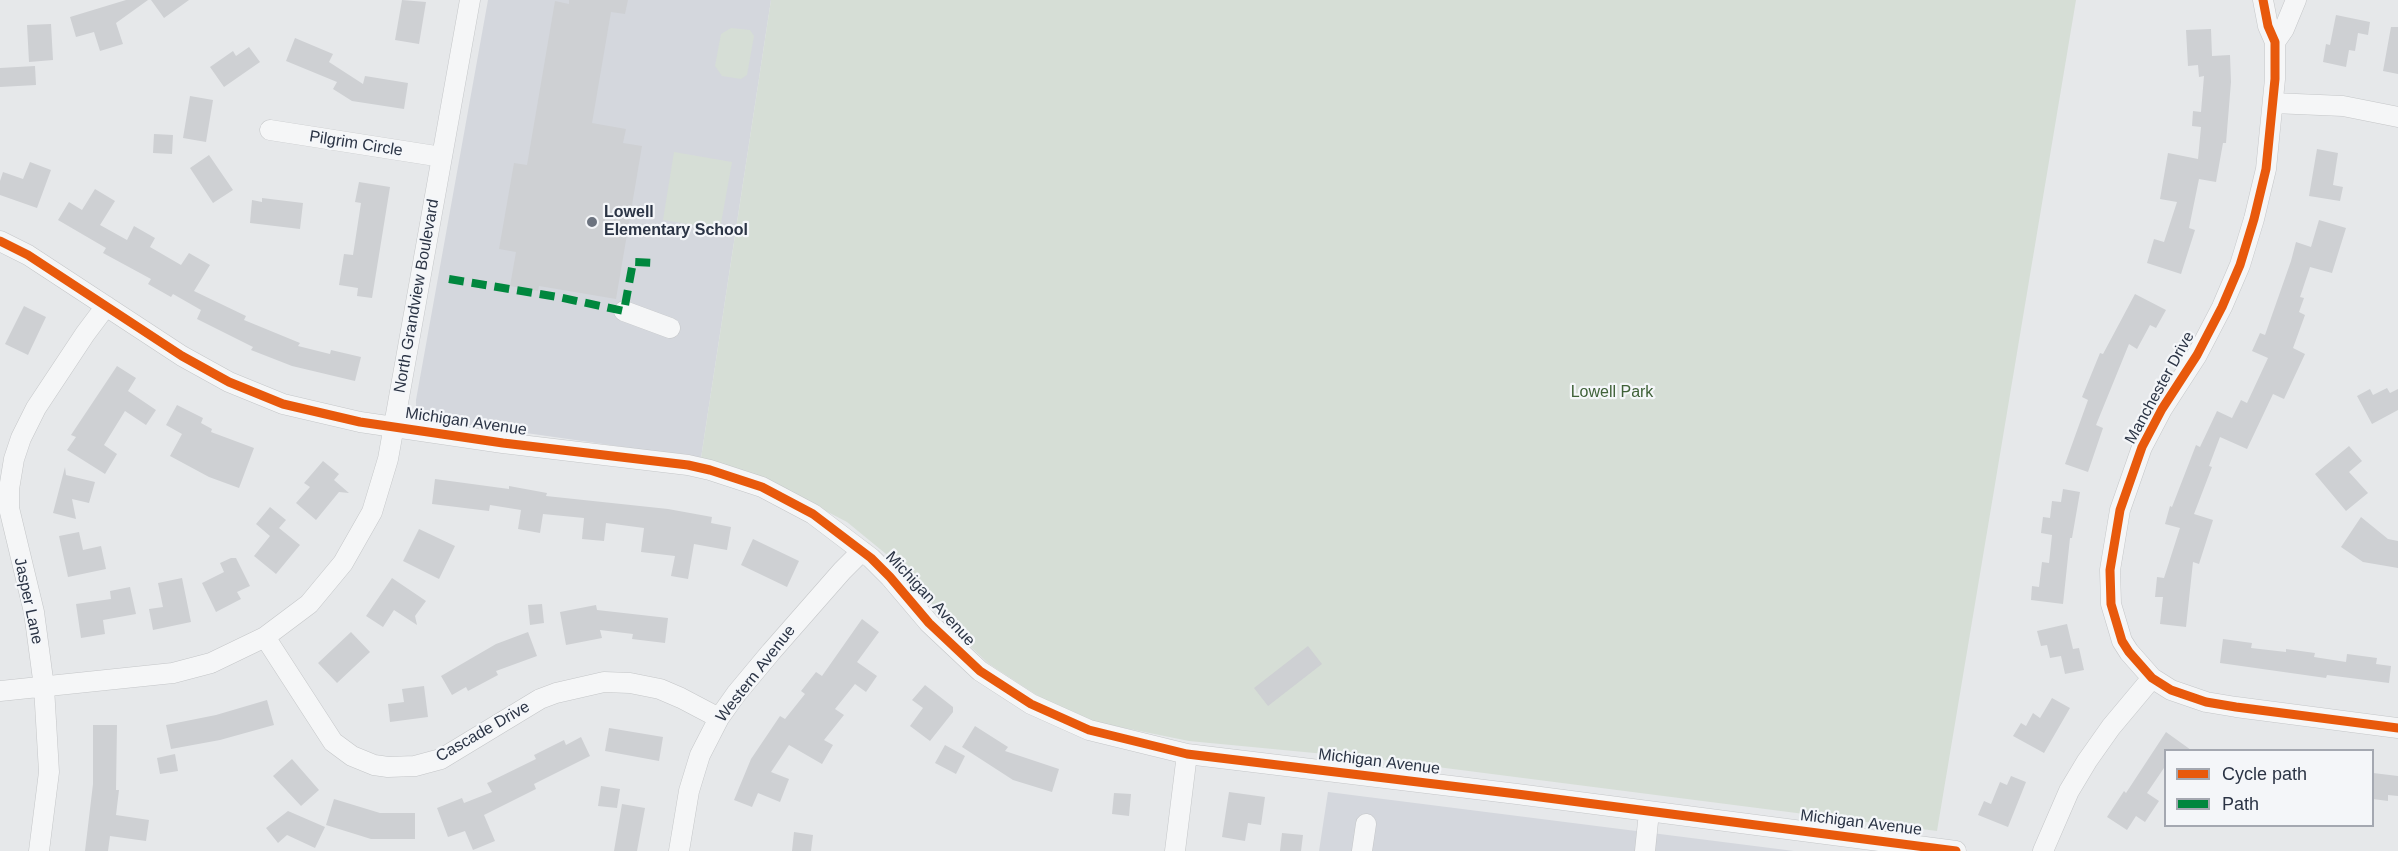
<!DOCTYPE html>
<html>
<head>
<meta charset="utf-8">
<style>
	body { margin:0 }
	#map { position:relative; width:2398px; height:851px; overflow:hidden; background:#e6e8ea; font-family:Arial,sans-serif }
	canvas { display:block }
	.legend { position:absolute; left:2164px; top:749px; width:210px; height:78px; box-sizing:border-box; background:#f4f6f9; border:2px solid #a4a8b1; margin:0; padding:8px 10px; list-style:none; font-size:18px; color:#2b3445 }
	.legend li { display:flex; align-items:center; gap:12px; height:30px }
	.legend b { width:30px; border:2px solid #a4a8b1 }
</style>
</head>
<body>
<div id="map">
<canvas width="2398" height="851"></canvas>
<ul class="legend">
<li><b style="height:8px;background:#e8590c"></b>Cycle path</li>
<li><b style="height:8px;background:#00873e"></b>Path</li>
</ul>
</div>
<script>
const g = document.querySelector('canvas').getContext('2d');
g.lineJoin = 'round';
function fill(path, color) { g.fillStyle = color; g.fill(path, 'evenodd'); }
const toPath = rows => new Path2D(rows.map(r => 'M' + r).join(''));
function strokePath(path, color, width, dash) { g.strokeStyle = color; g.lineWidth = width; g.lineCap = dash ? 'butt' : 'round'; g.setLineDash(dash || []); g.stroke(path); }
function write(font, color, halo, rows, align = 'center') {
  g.font = font + ' Arial,sans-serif'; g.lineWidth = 4.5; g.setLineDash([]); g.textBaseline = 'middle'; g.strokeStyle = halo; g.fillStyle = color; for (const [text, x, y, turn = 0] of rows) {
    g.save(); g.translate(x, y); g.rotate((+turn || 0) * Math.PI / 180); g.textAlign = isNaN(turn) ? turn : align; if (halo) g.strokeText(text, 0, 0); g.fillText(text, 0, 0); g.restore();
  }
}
fill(toPath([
	[488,0,771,0,701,458,449,422,421,416,416,408,416,400],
	[1328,792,1794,851,1319,851]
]), '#d4d7dd');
fill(toPath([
	[771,0,2076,0,1937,831,1367,758,1189,741,1100,723,1069,712,1038,696,989,664,959,636,897,563,847,522,766,480,701,458],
	[731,28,750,30,754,36,747,75,741,79,722,76,715,66,721,34],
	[674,152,732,162,720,229,663,220]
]), '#d6ded6');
fill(toPath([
	[126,0,148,0,116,23,123,44,100,51,94,32,76,37,70,17],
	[151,0,189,0,164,18],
	[402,0,426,2,419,44,395,40],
	[569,0,628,0,625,14,611,12,592,123,626,129,623,143,642,146,616,299,539,286,538,291,510,286,516,252,499,249,514,163,527,165,555,1,569,4],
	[2336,15,2370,22,2368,35,2358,33,2355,51,2349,50,2346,67,2323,62,2326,44,2330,45],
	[51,24,53,60,29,62,27,25],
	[2391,27,2398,27,2398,74,2383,71],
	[2211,29,2212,56,2230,55,2231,82,2226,143,2223,143,2216,182,2199,179,2189,228,2195,230,2181,274,2147,263,2154,239,2164,242,2177,202,2160,199,2168,153,2198,159,2201,127,2192,126,2193,111,2201,112,2204,76,2199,77,2198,65,2188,66,2186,30],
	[295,38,333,54,329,62,363,84,365,76,408,83,404,109,352,101,333,89,337,82,286,61],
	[249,47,260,62,224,87,210,67,233,51,236,56],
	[35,66,36,85,0,87,0,68],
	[190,96,213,100,206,142,183,138],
	[154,134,173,135,172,154,153,153],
	[2317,149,2338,153,2333,185,2343,187,2340,201,2309,196],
	[209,155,233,190,213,203,190,168],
	[30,162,51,170,37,208,0,195,0,181,3,172,23,179],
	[359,182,390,187,372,298,357,296,358,288,339,285,344,254,353,255,361,203,355,202],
	[95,189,115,201,100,225,127,240,134,226,155,238,150,247,181,265,189,253,210,265,194,291,246,316,244,320,300,343,298,346,330,354,331,350,361,357,355,381,292,366,251,350,253,347,197,319,201,310,173,294,171,297,148,284,151,279,103,253,106,248,58,220,69,202,82,210],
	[262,198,303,203,300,229,250,223,252,200,262,202],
	[2319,220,2346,228,2332,273,2310,267,2300,297,2304,298,2299,312,2305,315,2293,348,2305,354,2284,399,2273,394,2247,449,2220,437,2209,466,2212,467,2194,514,2213,520,2199,564,2193,562,2186,627,2160,624,2163,597,2155,597,2157,577,2164,578,2180,528,2165,524,2170,506,2172,507,2196,445,2200,447,2217,411,2232,418,2241,400,2247,403,2268,358,2252,351,2260,333,2265,335,2291,261,2296,242,2311,247],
	[2135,294,2166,310,2156,328,2150,325,2137,349,2129,344,2096,425,2103,428,2088,472,2065,464,2088,400,2082,397,2100,353,2103,354],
	[24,306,46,317,28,355,5,344],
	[117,366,136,378,128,391,156,410,146,425,125,411,104,445,117,454,105,474,67,450,76,437,71,435],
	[2387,388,2390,393,2398,389,2398,410,2372,424,2357,396,2370,389,2373,395],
	[177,405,203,418,201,423,212,429,211,432,254,448,239,488,209,477,170,456,182,434,166,425],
	[2349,446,2362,461,2349,472,2368,493,2346,511,2315,474],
	[323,461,339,474,334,480,349,493,339,492,316,520,296,503,310,487,304,483],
	[65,467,66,475,95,482,89,503,72,499,76,519,53,513],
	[435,479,509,489,509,486,547,493,546,496,668,509,712,517,711,523,731,527,727,550,694,544,688,579,671,576,675,556,641,552,644,528,606,523,604,541,582,539,584,518,543,514,540,533,518,529,521,510,490,505,489,511,432,504],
	[2063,489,2080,492,2072,538,2070,538,2063,604,2031,600,2032,586,2039,587,2042,562,2049,563,2052,535,2041,533,2043,517,2050,518,2052,501,2061,502],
	[270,507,286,520,279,528,300,545,276,574,254,556,270,536,256,524],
	[2361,517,2388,539,2398,541,2398,568,2363,562,2341,547],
	[419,529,455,546,439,579,403,561],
	[79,532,83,550,101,546,106,569,68,577,59,536],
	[753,539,799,561,787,587,741,565],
	[231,558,236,558,250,586,237,592,241,599,216,612,202,583,224,572,220,563],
	[182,578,191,622,153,630,149,609,163,607,158,583],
	[392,578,426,601,415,616,417,625,394,610,383,627,366,616],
	[130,587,136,614,103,620,105,634,81,638,76,604,111,599,110,591],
	[542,604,544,623,530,625,528,605],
	[596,605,597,610,668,618,665,643,632,639,633,634,600,630,602,638,566,645,560,612],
	[862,619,879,632,857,662,877,676,866,692,855,684,835,709,844,715,824,740,833,745,822,764,789,745,771,772,789,779,780,802,758,793,752,807,734,800,751,759,780,716,785,719,805,694,801,691,816,672,822,676],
	[2067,624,2073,649,2079,648,2084,670,2065,674,2061,656,2050,658,2047,645,2041,646,2037,631],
	[351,632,370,652,337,683,318,663],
	[528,632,537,656,496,671,498,675,468,691,466,687,452,695,441,676,496,644],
	[2223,639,2252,643,2251,648,2286,652,2286,649,2315,653,2314,657,2346,662,2347,654,2377,658,2376,664,2391,666,2389,683,2327,675,2326,678,2220,663],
	[1308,646,1322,664,1268,706,1254,688],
	[925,685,953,707,953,712,930,741,910,726,923,708,912,700],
	[424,686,428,717,390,722,388,704,404,702,402,689],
	[2052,698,2070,708,2044,753,2013,736,2021,723,2026,726,2033,713,2040,718],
	[267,700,274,725,220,740,171,749,166,725,216,715],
	[93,725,117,725,116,790,119,790,116,815,149,820,146,841,110,836,108,851,85,851,93,784],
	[975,726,1008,747,1005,751,1059,769,1052,792,1013,780,962,747],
	[609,728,663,737,659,761,605,751],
	[2166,732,2191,750,2166,750,2166,765,2147,793,2159,801,2145,822,2136,816,2127,830,2107,817,2124,791,2126,793],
	[581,737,590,756,534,784,536,789,484,815,495,841,473,850,465,831,448,837,437,808,462,798,464,803,492,792,487,783,536,759,534,755,564,740,566,745],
	[945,745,965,756,956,774,935,763],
	[175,754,178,771,160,774,157,758],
	[292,759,319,790,301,806,273,776],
	[2373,773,2398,776,2398,796,2388,795,2388,801,2373,799],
	[2011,776,2026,782,2008,827,1978,815,1984,801,1991,804,2000,782,2007,785],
	[601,786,620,789,617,808,598,806],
	[1229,792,1265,797,1261,825,1248,823,1245,841,1222,837],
	[1114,793,1131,794,1129,816,1112,814],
	[334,799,380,813,415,813,415,839,371,839,326,825],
	[622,804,645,808,637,851,614,851],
	[288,811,325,827,315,848,287,835,278,843,266,828],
	[794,832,813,835,811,851,792,851],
	[1282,833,1303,835,1301,851,1280,851]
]), '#ced0d3');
const minor = toPath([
	[2263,0,2268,26,2275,42,2275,79,2266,169,2254,219,2240,265,2222,307,2197,355,2162,409,2142,447,2120,510,2110,570,2111,604,2122,641,2129,652,2152,678,2171,690,2206,702,2236,707,2398,728],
	[2275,42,2284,29,2296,0],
	[2273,103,2343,106,2398,117],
	[270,130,442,157],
	[0,241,28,255,182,356,229,382,283,404,360,422,503,443,688,465,710,470,762,487,813,514,871,558,890,577,929,623,980,671,1031,704,1089,730,1187,754,1517,794,1956,851],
	[624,311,670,328],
	[265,637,333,742,352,756,374,765,388,767,415,766,441,759,540,699,556,693,604,682,630,683,660,689,681,698,719,718],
	[0,691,173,673,211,663,265,637,309,604,343,563,372,512,388,459,470,0],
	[39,851,49,772,44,687,34,612,9,508,9,489,14,459,21,438,36,408,85,334,106,306],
	[679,851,689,791,700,755,719,718,736,694,771,652,842,571,862,551],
	[1175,851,1187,754],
	[1362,851,1366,824],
	[1645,851,1649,812],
	[2043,851,2069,791,2087,761,2111,727,2152,678]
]);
strokePath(minor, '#c4c6c8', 21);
strokePath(minor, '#f5f6f7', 20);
strokePath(toPath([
	[449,279,558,297,624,311,633,262,656,263]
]), '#00873e', 8, [15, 8]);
strokePath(toPath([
	[2263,0,2268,26,2275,42,2275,79,2266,169,2254,219,2240,265,2222,307,2197,355,2162,409,2142,447,2120,510,2110,570,2111,604,2122,641,2129,652,2152,678,2171,690,2206,702,2236,707,2398,728],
	[0,241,28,255,182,356,229,382,283,404,360,422,503,443,688,465,710,470,762,487,813,514,871,558,890,577,929,623,980,671,1031,704,1089,730,1187,754,1517,794,1956,851]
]), '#e8590c', 9);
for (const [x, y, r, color] of [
	[592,222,6,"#6c737f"]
]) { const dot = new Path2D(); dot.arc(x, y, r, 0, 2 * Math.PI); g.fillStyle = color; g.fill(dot); strokePath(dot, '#f4f6f9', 2); }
write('16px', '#2b3445', '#f4f6f9', [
	["Pilgrim Circle",356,144,9],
	["North Grandview Boulevard",417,296,-80],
	["Manchester Drive",2160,388,-61],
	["Michigan Avenue",466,422,8],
	["Michigan Avenue",930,599,47],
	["Jasper Lane",28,601,78],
	["Western Avenue",756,674,-52],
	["Cascade Drive",483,732,-30],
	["Michigan Avenue",1379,762,7],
	["Michigan Avenue",1861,823,7]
]);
write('bold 16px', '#2b3445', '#f4f6f9', [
	["Lowell",604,213],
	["Elementary School",604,231]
], 'left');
write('16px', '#3f6138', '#f4f6f9', [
	["Lowell Park",1612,393]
]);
</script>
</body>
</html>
